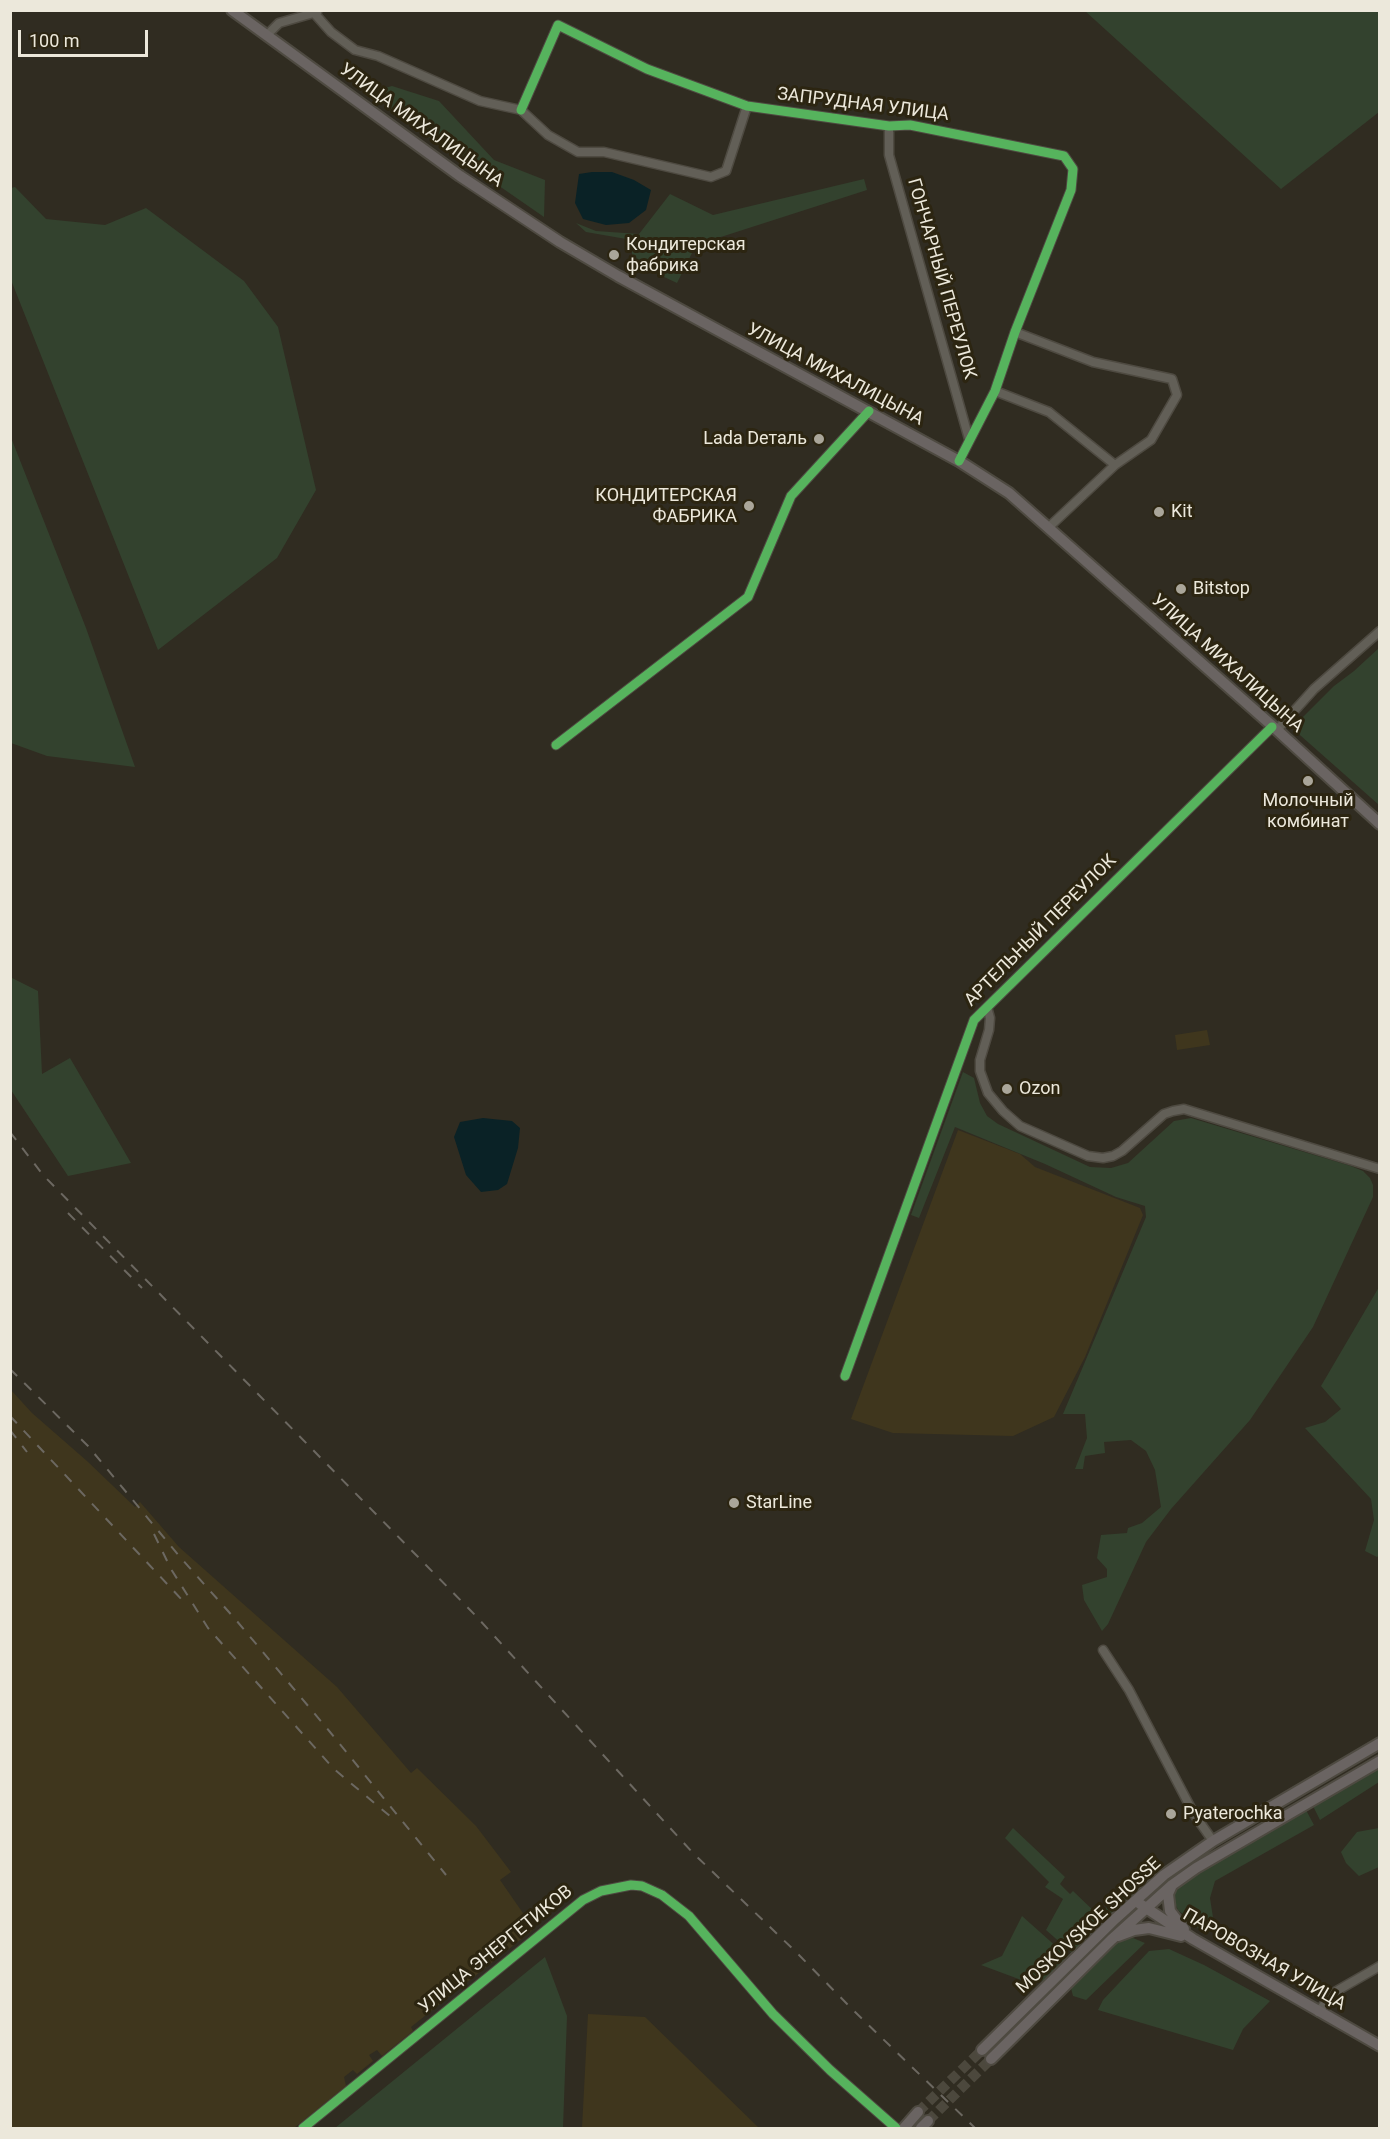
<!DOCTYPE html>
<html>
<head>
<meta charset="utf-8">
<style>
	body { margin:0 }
	#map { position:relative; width:1390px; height:2139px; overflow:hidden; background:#302c21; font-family:Roboto,sans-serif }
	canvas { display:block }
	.frame { position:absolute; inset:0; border:12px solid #ece8db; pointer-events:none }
	.scale { position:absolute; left:18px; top:30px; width:130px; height:27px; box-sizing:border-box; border:3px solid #ece8db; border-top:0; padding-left:8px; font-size:18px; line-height:21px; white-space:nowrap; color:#ece8db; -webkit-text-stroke:4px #2c2511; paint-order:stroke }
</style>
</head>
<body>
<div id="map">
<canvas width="1390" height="2139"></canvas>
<div class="frame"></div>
<div class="scale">100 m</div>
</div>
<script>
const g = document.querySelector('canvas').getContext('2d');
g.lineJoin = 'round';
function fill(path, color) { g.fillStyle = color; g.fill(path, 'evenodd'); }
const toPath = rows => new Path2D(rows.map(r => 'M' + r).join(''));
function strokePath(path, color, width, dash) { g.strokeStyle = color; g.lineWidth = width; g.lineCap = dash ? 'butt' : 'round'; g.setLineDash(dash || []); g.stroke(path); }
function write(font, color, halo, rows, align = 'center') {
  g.font = font + ' Roboto,sans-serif'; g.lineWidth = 6; g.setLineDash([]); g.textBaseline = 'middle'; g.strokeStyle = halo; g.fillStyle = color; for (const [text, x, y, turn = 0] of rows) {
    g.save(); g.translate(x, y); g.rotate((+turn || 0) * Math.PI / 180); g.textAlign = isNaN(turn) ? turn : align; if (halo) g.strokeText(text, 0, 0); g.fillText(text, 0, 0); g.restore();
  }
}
fill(toPath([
	[1207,1030,1210,1045,1177,1050,1175,1035],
	[958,1130,1020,1154,1035,1167,1140,1208,1143,1215,1085,1357,1054,1417,1013,1436,893,1433,851,1419],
	[11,1390,32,1413,87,1461,135,1507,140,1502,179,1547,337,1687,411,1773,417,1768,476,1826,511,1872,500,1880,534,1929,411,2027,413,2031,382,2056,377,2050,369,2055,373,2061,357,2074,353,2070,344,2077,346,2086,294,2128,11,2128],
	[588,2014,645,2017,759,2128,582,2128]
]), '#3f361d');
fill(toPath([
	[1085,11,1379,11,1379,112,1281,189],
	[392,86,439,101,494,160,545,180,544,217,388,109,381,89],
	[864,179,867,190,696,245,677,283,632,262,632,240,586,232,576,223,596,231,639,234,670,194,713,215],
	[15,187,46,219,105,225,146,208,244,281,278,327,316,490,277,558,158,650,11,280,11,188],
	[10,435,86,628,135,767,47,756,11,743],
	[1379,648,1379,805,1292,728,1334,686,1354,671],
	[10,977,38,991,42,1074,70,1058,131,1163,68,1176,11,1090],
	[963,1072,974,1078,980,1103,987,1116,998,1124,1090,1167,1111,1168,1128,1163,1174,1121,1191,1118,1351,1166,1363,1171,1370,1178,1373,1185,1373,1197,1313,1327,1250,1420,1171,1509,1146,1542,1108,1624,1102,1631,1084,1600,1082,1585,1107,1577,1107,1569,1097,1558,1101,1535,1127,1533,1128,1528,1142,1523,1161,1507,1155,1470,1146,1451,1131,1440,1104,1442,1105,1453,1085,1456,1083,1469,1075,1469,1087,1438,1085,1414,1063,1414,1146,1217,1145,1206,1116,1197,1045,1164,955,1127,919,1218,911,1215],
	[1379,1287,1380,1555,1377,1557,1365,1551,1374,1520,1371,1499,1305,1428,1325,1422,1341,1409,1321,1386],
	[1379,1766,1379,1782,1320,1820,1313,1806],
	[1306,1810,1314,1825,1215,1881,1210,1898,1214,1924,1199,1929,1178,1910,1174,1901,1175,1893,1179,1887,1223,1858],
	[1013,1828,1065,1877,1060,1884,1070,1894,1073,1891,1096,1913,1099,1913,1105,1919,1072,1953,1046,1930,1063,1899,1045,1887,1049,1882,1005,1838],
	[1379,1828,1379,1867,1359,1876,1346,1863,1341,1852,1357,1832],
	[1134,1883,1139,1889,1110,1914,1105,1909],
	[1022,1916,1068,1957,1044,1980,1032,1984,981,1965,1002,1956],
	[1133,1938,1145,1943,1086,2000,1073,1996,1071,1988,1115,1944,1122,1940],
	[1169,1949,1204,1965,1270,2001,1243,2029,1233,2050,1098,2010,1103,2000,1149,1951],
	[545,1957,567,2016,563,2128,335,2128]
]), '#33422e');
fill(toPath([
	[592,172,612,172,634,180,651,190,646,210,629,223,606,225,583,219,575,203,579,174],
	[483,1118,512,1121,520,1128,518,1148,507,1184,498,1190,481,1192,466,1175,454,1137,460,1122]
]), '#0a2226');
strokePath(toPath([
	[918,2112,982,2050],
	[928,2121,991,2059]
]), '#4c483d', 10, [10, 5]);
const minor = toPath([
	[314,13,331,32,355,50,378,56,480,101,521,110,548,135,578,152,604,152,711,177,726,171,747,106],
	[267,35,279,23,317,12],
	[521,110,558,25,647,69,747,106,889,126,910,125,1064,156,1073,169,1071,190,1015,332,995,391,959,461],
	[889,126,889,155,969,439],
	[1015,332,1093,362,1172,379,1177,395,1151,440,1115,465,1049,527],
	[995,391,1049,412,1115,465],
	[1277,730,1314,689,1380,631],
	[556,745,748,597,791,496,869,411],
	[987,1007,990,1018,989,1030,980,1060,980,1071,988,1093,1003,1111,1020,1126,1088,1156,1103,1158,1113,1156,1122,1151,1164,1114,1173,1111,1184,1109,1380,1169],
	[845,1376,974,1020,1272,727],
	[1103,1650,1129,1690,1194,1814,1213,1841],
	[1318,2012,1333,1993,1380,1966],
	[303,2128,583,1900,601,1891,631,1885,642,1886,662,1895,689,1916,773,2014,830,2070,896,2128]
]);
const major = toPath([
	[232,10,460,176,560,242,618,276,959,461,1009,493,1277,730,1380,824],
	[1172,1885,1168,1894,1170,1911,1184,1929],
	[1140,1904,1193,1939,1380,2046],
	[1118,1936,1134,1930,1149,1928,1181,1936],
	[982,2050,1115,1919,1164,1875,1213,1841,1380,1743],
	[991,2059,1111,1940,1172,1885,1196,1868,1380,1761],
	[904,2128,918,2112],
	[921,2128,928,2121]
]);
strokePath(minor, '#4e4a41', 11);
strokePath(major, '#4e4a41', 14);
strokePath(minor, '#625f57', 8);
strokePath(major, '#6a6462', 10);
strokePath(toPath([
	[10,1132,43,1175,475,1615,693,1853,796,1952,854,2011,975,2128],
	[68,1213,142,1288],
	[10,1369,88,1446,180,1557,236,1620,330,1732,446,1875],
	[10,1416,184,1602],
	[10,1430,27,1452],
	[154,1534,171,1569,208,1628,334,1769,391,1817]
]), '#6c6861', 2, [10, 10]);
strokePath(toPath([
	[521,110,558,25,647,69,747,106,889,126,910,125,1064,156,1073,169,1071,190,1015,332,995,391,959,461],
	[556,745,748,597,791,496,869,411],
	[845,1376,974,1020,1272,727],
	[303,2128,583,1900,601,1891,631,1885,642,1886,662,1895,689,1916,773,2014,830,2070,896,2128]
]), '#56b35d', 9);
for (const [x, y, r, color] of [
	[614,255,6,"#aaa69a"],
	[819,439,6,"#aaa69a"],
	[749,506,6,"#aaa69a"],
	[1159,512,6,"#aaa69a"],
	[1181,589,6,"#aaa69a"],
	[1308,781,6,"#aaa69a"],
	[1007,1089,6,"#aaa69a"],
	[734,1503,6,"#aaa69a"],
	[1171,1814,6,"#aaa69a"]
]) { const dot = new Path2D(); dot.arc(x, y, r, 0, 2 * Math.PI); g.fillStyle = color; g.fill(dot); strokePath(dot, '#2c2511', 2); }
write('18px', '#ece8db', '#2c2511', [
	["ЗАПРУДНАЯ УЛИЦА",863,105,7],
	["УЛИЦА МИХАЛИЦЫНА",421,126,36],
	["ГОНЧАРНЫЙ ПЕРЕУЛОК",941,279,74],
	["УЛИЦА МИХАЛИЦЫНА",835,375,28],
	["УЛИЦА МИХАЛИЦЫНА",1227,664,42],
	["АРТЕЛЬНЫЙ ПЕРЕУЛОК",1041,931,-45],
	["MOSKOVSKOE SHOSSE",1089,1926,-43],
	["УЛИЦА ЭНЕРГЕТИКОВ",496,1950,-39],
	["ПАРОВОЗНАЯ УЛИЦА",1264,1960,30]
]);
write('18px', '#ece8db', '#2c2511', [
	["Кондитерская",626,245],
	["фабрика",626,266],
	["Lada Dеталь",807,439,"right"],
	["КОНДИТЕРСКАЯ",737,496,"right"],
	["ФАБРИКА",737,517,"right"],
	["Kit",1171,512],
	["Bitstop",1193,589],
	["Молочный",1308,801,"center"],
	["комбинат",1308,822,"center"],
	["Ozon",1019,1089],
	["StarLine",746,1503],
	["Pyaterochka",1183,1814]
], 'left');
</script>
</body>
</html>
